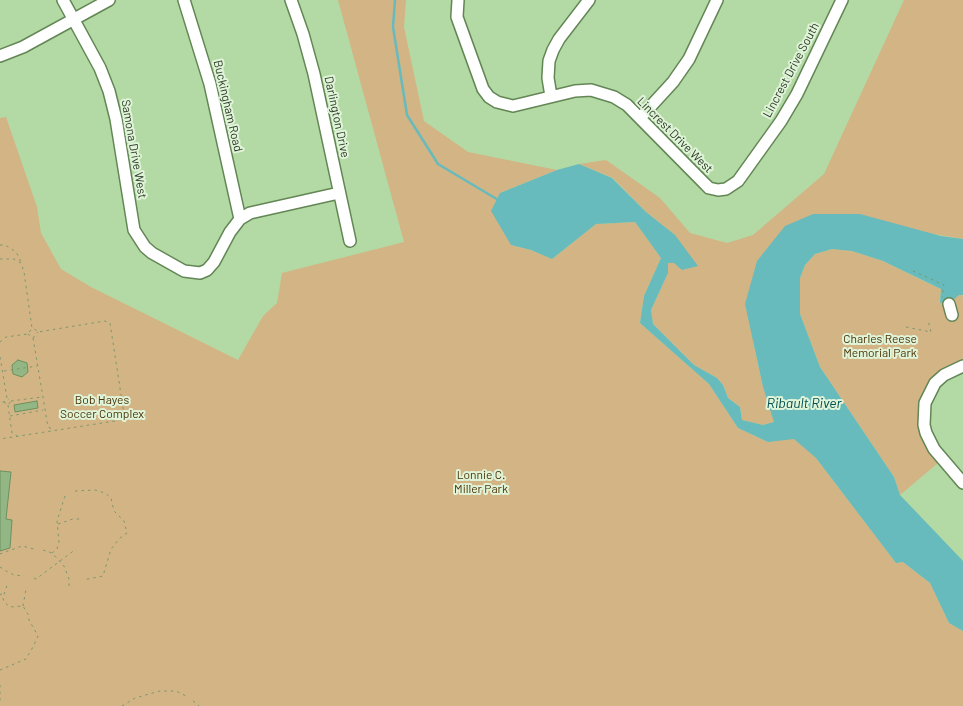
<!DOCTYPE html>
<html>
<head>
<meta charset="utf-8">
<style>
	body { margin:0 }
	canvas { display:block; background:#b3d9a4 }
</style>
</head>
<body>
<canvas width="963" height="706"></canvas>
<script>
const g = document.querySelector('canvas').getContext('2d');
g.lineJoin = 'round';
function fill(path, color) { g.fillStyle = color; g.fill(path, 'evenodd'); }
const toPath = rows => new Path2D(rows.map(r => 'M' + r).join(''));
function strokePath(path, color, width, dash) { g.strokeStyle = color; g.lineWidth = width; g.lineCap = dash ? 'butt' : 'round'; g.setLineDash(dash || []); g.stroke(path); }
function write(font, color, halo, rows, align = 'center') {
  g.font = font + ' Barlow,sans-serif'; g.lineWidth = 4; g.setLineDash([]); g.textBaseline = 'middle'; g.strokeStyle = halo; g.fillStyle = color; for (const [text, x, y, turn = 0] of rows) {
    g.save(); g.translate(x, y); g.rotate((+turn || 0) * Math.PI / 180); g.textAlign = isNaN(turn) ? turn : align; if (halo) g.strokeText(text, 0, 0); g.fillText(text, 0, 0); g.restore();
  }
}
fill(toPath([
	[338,0,406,0,404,27,424,121,468,152,557,170,500,193,511,245,531,250,552,259,596,224,635,222,661,258,644,296,640,323,709,384,738,428,768,442,794,438,816,458,896,563,903,562,930,583,949,623,963,631,963,706,0,706,0,118,6,117,37,207,41,233,61,269,91,287,238,360,263,316,277,303,282,273,404,242],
	[904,0,963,0,963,239,813,214,753,342,763,387,775,422,763,425,742,420,740,407,728,398,723,385,717,378,694,365,653,324,651,310,668,273,667,263,674,263,675,235,646,212,613,178,579,164,606,160,660,198,690,233,727,243,753,235,824,174],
	[832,249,852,251,883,261,930,284,941,289,940,303,959,295,962,295,963,298,963,361,946,367,933,378,925,391,918,414,921,436,938,463,900,495,894,477,820,367,800,314,800,278,805,265,815,254]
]), '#d3b485');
fill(toPath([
	[579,164,612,178,646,212,675,235,698,266,682,270,674,263,668,263,668,273,651,310,653,324,694,365,717,378,723,385,728,398,740,407,742,420,763,425,774,422,763,387,745,304,757,261,785,226,813,214,860,214,941,236,963,239,963,295,959,295,953,300,940,303,941,289,883,261,852,251,832,249,815,254,805,265,800,278,800,314,820,367,894,477,900,495,963,561,963,631,949,623,930,583,903,562,896,563,816,458,794,439,768,442,738,428,709,384,640,323,644,296,661,258,635,222,596,224,552,259,531,250,511,245,491,211,500,193,557,170]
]), '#67bbbc');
strokePath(toPath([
	[395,0,393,27,407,115,438,164,500,201]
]), '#67bbbc', 2.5);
const building = toPath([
	[18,360,27,363,28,372,22,377,13,374,12,365,18,360],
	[37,401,38,408,15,412,14,405,37,401],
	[0,471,11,472,6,519,12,520,10,548,0,551,0,471]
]);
fill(building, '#93b784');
strokePath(building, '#6d915f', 1);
const minor = toPath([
	[63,0,100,68,109,91,116,119,134,230,145,247,152,253,184,271,200,273,207,270,214,262,230,232,240,219,250,213,339,193],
	[184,0,210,84,240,219],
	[291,0,303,34,314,74,350,241],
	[458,0,457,17,483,89,489,97,497,102,513,106,575,91,591,90,614,97,627,105,703,182,709,188,718,190,726,189,738,181,781,121,797,94,842,0],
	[0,56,23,47,109,0],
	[551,96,548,78,549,61,553,50,559,39,589,0],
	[640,118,673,82,689,59,717,0],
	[949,304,952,315],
	[963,366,944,375,935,383,925,403,924,425,926,433,934,449,963,483]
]);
strokePath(minor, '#638655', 14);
strokePath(toPath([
	[0,245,5,245,16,252,21,262],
	[0,259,14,259,21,263,24,272,32,328,36,330,38,332,105,321,110,323,124,414,123,417,115,421,0,439],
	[913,271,944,285,942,297],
	[906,327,931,332,928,320],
	[28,334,33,338,38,332],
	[33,338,48,427,54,430],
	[0,342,6,337,28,334,32,328],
	[0,357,7,398,4,402,0,402],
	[4,371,37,366],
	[11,401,42,397],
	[4,402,8,405,11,401,8,399],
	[8,405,12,433,17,436],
	[10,416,43,410],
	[75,491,95,490,105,493,111,498,114,511,124,521,127,533,120,538,111,549,103,576,83,580],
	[58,524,73,519,81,519],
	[43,550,52,553,64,566,69,579,69,587],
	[52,553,57,549,59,542,57,521,66,493],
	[0,554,22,546,34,549],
	[0,567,6,571,14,575,24,576],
	[34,578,36,579,76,549],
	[0,595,4,592],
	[23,606,26,589],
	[0,670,26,659,33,647,38,636,29,620,29,616,23,606,10,607,4,602,3,598,7,585],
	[0,685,0,704],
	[193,701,199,706],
	[122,706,135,698,160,691,176,691,186,696]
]), '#7b976f', 1, [2.5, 4]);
strokePath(minor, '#fff', 11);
write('12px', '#293823', '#e0f4d9', [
	["Lincrest Drive South",791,70,-62],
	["Buckingham Road",228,106,77],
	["Darlington Drive",337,117,78],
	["Lincrest Drive West",675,135,45],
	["Samona Drive West",134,149,80]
]);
write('12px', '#4c3306', '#e0f4d9', [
	["Charles Reese",880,339],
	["Memorial Park",880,353],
	["Bob Hayes",102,400],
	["Soccer Complex",102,414],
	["Lonnie C.",481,475],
	["Miller Park",481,489]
]);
write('italic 14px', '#004f51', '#e0f4d9', [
	["Ribault River",804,403]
]);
</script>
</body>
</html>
